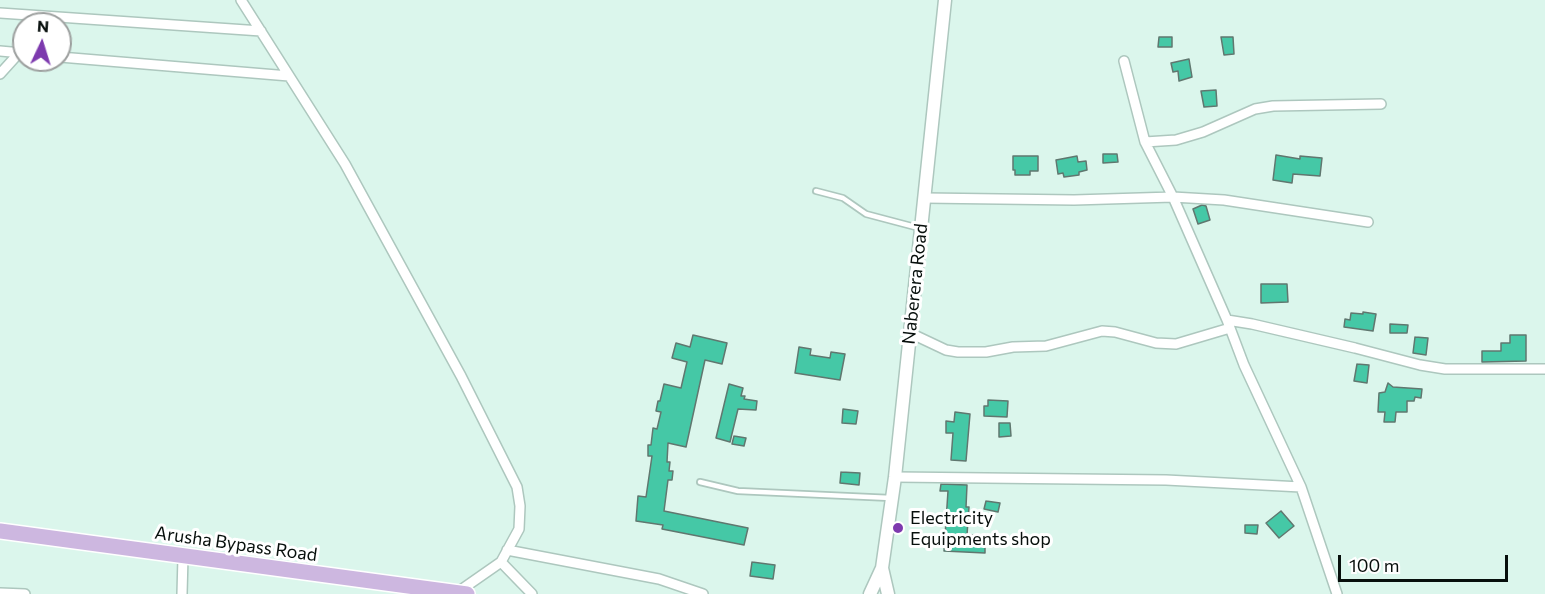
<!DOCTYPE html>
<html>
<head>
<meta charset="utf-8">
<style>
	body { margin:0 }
	#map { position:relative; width:1545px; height:594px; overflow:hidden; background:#dbf6ec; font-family:Commissioner,sans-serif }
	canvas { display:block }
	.north { position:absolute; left:12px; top:12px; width:60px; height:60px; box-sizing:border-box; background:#fff; border:2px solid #9c9f9e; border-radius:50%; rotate:4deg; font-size:16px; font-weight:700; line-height:24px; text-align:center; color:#070f0c }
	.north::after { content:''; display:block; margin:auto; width:21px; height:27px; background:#7d3aae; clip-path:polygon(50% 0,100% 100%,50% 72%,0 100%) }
	.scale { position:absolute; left:1338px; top:555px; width:170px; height:27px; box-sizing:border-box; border:3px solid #070f0c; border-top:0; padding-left:8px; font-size:18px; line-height:21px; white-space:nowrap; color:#070f0c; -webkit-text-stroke:4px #fff; paint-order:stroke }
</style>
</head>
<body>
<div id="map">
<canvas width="1545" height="594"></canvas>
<div class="north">N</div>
<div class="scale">100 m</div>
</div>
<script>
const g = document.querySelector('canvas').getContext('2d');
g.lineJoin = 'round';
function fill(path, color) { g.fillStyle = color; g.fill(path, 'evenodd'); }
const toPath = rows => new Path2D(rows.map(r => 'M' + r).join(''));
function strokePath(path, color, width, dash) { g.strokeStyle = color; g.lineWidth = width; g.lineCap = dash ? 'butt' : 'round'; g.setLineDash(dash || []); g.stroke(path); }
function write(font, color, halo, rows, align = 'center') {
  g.font = font + ' Commissioner,sans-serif'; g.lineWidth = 6; g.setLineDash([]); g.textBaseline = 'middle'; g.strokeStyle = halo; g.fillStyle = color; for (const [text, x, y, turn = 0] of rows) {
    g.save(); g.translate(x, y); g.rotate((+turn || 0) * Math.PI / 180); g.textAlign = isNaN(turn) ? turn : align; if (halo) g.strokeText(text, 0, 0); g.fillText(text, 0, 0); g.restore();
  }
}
const building = toPath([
	[1159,37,1172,37,1172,47,1158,47,1159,37],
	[1221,37,1233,37,1234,54,1224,55,1221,37],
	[1189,59,1192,77,1179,81,1178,71,1173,72,1171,63,1189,59],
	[1216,90,1217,106,1204,107,1201,91,1216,90],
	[1103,154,1117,154,1118,162,1103,163,1103,154],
	[1276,155,1300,159,1300,156,1322,158,1320,176,1293,174,1292,183,1273,180,1276,155],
	[1013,156,1038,156,1038,171,1030,171,1030,175,1015,175,1015,170,1013,170,1013,156],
	[1077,156,1078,162,1086,161,1087,170,1079,172,1079,175,1064,177,1063,173,1058,174,1056,160,1077,156],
	[1202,205,1206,206,1210,220,1198,224,1193,209,1202,205],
	[1261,284,1287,284,1288,302,1261,303,1261,284],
	[1363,312,1376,314,1373,331,1344,327,1345,319,1350,320,1351,313,1363,314,1363,312],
	[1390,324,1408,325,1407,333,1390,333,1390,324],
	[693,335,727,343,722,364,705,360,686,447,668,443,667,462,670,462,669,471,673,471,672,480,668,480,664,511,748,528,744,545,662,529,663,525,636,521,638,496,646,497,652,456,648,456,648,445,651,445,653,428,657,429,661,412,656,411,658,401,660,401,664,384,681,388,687,362,672,358,676,343,690,347,693,335],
	[1510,335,1526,335,1526,361,1482,362,1482,351,1501,351,1501,343,1510,343,1510,335],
	[1415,337,1428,338,1426,355,1413,353,1415,337],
	[799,347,811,349,810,355,830,358,831,352,845,354,840,380,795,373,799,347],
	[1357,364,1369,365,1367,383,1354,381,1357,364],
	[1388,383,1393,387,1422,389,1421,398,1415,397,1414,401,1407,401,1407,412,1396,412,1395,422,1384,422,1385,412,1378,412,1379,393,1385,392,1388,383],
	[729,384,743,388,741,396,745,396,744,399,757,401,756,410,738,409,730,442,716,438,729,384],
	[988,400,1008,401,1007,417,984,416,984,406,988,406,988,400],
	[843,409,858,411,856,424,842,423,843,409],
	[955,412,970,414,966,461,951,460,953,433,946,433,946,421,954,422,955,412],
	[999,423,1010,423,1011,436,999,437,999,423],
	[734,436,746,438,744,446,732,444,734,436],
	[841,472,860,473,859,485,840,483,841,472],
	[941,484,967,485,966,507,969,507,967,535,985,535,985,553,944,551,948,491,940,491,941,484],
	[986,501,1000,503,998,512,984,509,986,501],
	[1281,511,1294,526,1279,538,1266,523,1281,511],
	[1245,525,1258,525,1257,534,1245,533,1245,525],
	[752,562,775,565,773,579,750,576,752,562]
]);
fill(building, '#45c8a6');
strokePath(building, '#60776f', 1.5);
const service = toPath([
	[816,191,843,198,866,214,919,228],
	[700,482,738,491,891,498]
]);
const minor = toPath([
	[241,0,345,164,461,376,517,487,520,506,519,529,501,562,458,592],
	[0,13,261,31],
	[0,51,22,53],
	[60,57,289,76],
	[1124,61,1145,142,1173,197,1227,320,1244,365,1301,487,1337,594],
	[0,74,19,53],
	[1145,142,1176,140,1203,132,1255,109,1273,106,1381,104],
	[925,198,1074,200,1173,197,1224,200,1368,222],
	[1227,320,1252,324,1355,348,1420,365,1445,369,1545,369],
	[910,333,946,350,958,352,986,352,1013,347,1046,346,1102,331,1115,332,1156,343,1176,344,1230,328],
	[895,477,1166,480,1301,487],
	[507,550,659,579,703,594],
	[501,562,532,594],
	[0,593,25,594],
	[182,594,183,557]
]);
const tertiary = toPath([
	[882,568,888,594],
	[870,594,882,568,895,477,945,0]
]);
const primary = toPath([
	[0,531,467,594]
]);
strokePath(service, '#adc7be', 8);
strokePath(minor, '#adc7be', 12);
strokePath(tertiary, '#adc7be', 15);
strokePath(primary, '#fff', 18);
strokePath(service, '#fff', 4.5);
strokePath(minor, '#fff', 9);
strokePath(tertiary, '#fff', 12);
strokePath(primary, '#cdb7e0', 15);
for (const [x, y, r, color] of [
	[898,528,6,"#7d3aae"]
]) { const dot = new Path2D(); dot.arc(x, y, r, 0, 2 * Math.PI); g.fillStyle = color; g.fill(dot); strokePath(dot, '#fff', 2); }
write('18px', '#070f0c', '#fff', [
	["Naberera Road",915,284,-84],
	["Arusha Bypass Road",236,544,8]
]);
write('18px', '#070f0c', '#fff', [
	["Electricity",910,518],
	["Equipments shop",910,539]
], 'left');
</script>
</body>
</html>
